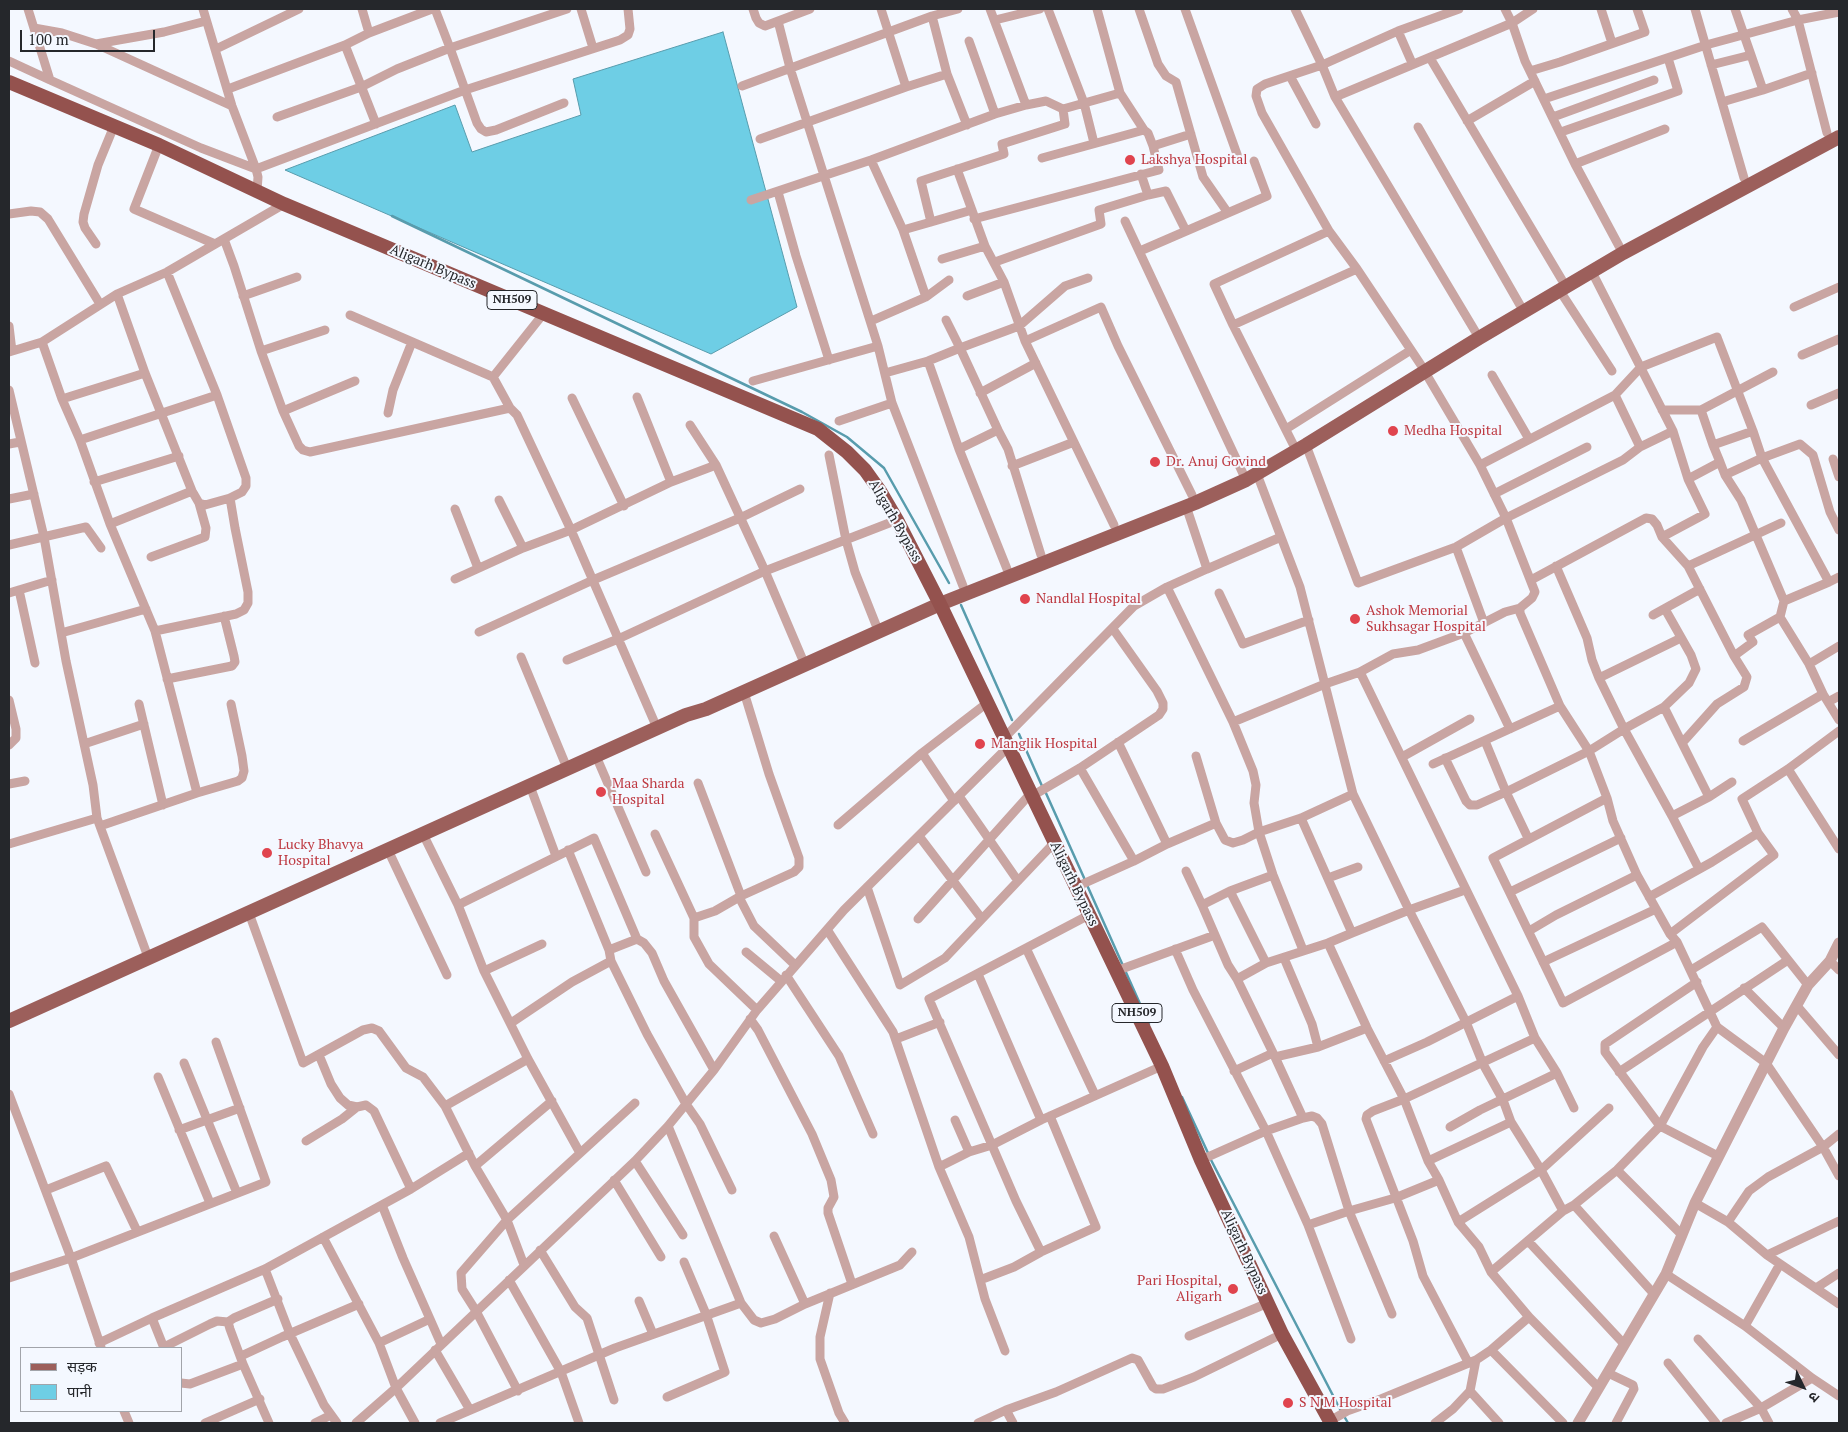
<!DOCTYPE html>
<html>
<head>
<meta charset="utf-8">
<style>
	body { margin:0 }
	#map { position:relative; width:1848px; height:1432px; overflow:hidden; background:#f4f8ff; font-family:"PT Serif","Noto Sans Devanagari",serif }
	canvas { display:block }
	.frame { position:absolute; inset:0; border:10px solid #25272b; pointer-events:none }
	.legend { position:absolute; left:20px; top:1347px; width:162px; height:65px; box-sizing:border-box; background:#f4f8ff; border:1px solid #a1a4aa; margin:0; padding:6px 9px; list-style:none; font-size:15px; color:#25272b }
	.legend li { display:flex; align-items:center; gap:10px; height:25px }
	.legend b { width:25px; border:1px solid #a1a4aa }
	.north { position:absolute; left:1778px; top:1362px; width:50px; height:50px; -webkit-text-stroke:4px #f4f8ff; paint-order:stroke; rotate:132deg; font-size:14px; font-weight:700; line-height:20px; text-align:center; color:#25272b }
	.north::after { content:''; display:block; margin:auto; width:18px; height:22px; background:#25272b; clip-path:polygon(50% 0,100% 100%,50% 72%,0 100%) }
	.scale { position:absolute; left:20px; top:30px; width:135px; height:22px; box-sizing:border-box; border:2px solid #25272b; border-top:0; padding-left:6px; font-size:15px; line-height:18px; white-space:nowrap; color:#25272b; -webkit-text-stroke:4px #f4f8ff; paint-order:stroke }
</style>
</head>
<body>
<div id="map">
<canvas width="1848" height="1432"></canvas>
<div class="frame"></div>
<ul class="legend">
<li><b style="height:6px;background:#9c5f5b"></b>सड़क</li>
<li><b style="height:14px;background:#6ecee5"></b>पानी</li>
</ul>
<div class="north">उ</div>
<div class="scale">100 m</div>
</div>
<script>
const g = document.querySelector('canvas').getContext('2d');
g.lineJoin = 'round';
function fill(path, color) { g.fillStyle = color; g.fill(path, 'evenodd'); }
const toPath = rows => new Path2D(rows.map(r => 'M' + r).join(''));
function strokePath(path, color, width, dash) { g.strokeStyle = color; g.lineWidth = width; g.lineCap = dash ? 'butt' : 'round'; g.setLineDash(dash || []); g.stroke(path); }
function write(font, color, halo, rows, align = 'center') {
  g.font = font + ' "PT Serif",serif'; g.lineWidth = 4; g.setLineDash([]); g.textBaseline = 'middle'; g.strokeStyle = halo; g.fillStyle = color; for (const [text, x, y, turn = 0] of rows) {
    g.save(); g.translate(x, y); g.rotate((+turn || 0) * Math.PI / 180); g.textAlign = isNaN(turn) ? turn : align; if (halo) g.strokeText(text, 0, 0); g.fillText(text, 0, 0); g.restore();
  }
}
const water = toPath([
	[723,32,797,307,711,354,285,170,455,105,472,152,581,115,573,79,723,32]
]);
fill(water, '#6ecee5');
strokePath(water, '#589cad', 1);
strokePath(toPath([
	[392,216,802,412,847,437,884,468,949,583],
	[961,605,1012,720],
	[1019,734,1042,786],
	[1045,791,1085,880],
	[1087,885,1149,1024],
	[1182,1097,1208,1153],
	[1210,1158,1341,1411],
	[1344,1416,1348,1423]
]), '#589cad', 2.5);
strokePath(toPath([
	[28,9,50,80,201,148,256,169,465,90,620,40,628,35,630,29,628,9],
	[203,9,232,106,256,169,258,177,257,191],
	[362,9,369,33],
	[435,9,450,48,567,9],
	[581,9,593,48],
	[753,9,756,18,759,23,765,26,810,9],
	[881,9,906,87],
	[990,9,1026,105],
	[1048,9,1084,103,1094,143],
	[1139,9,1158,64,1166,76,1176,82,1203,177,1228,213],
	[1185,9,1238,157],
	[1295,9,1322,65,1398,31,1459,9],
	[1505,9,1512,23,1525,61,1575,164,1619,246],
	[1601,9,1612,43],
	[1695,9,1744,178],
	[1792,9,1798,20,1827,133],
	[932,16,947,74,967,125],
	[995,20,1040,9],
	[778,21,790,68,878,346,892,403,963,586],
	[34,28,62,33,96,44,232,106],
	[1398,31,1412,63],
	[969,41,995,114],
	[96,44,164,32,206,21],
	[345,45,376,124],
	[216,49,299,9],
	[1751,55,1763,90],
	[1430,58,1562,280],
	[9,61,50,80],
	[1711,65,1751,55,1735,9],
	[1530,71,1560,62,1645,32,1637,9],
	[1290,76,1316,124],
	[742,86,932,16,958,9],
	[228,89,345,45,369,33,432,9],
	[1120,93,1144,130],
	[1335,97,1512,23,1533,9],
	[1544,99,1706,45,1798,20,1839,12],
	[1722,102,1763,90,1812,73],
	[277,117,361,87,397,69,450,48,477,123,481,129,486,132,496,130,564,103],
	[1553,117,1654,80],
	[1467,121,1535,81],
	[1418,127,1520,305],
	[1561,132,1678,91,1668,58],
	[760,139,906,87,947,74],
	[159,145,134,209,215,244],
	[1042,158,1144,130,1148,133,1153,146],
	[1575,164,1665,129],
	[957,169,985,246,1004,282,1025,341,1114,525],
	[778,192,796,256,829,360],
	[1148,195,1166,191,1186,231],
	[751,200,871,160,995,114,1026,105,1046,101,1063,109,1120,93,1097,9],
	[972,210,931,222,921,181,1004,154,1002,144,1065,124,1063,109],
	[9,214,31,211,40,212,48,219,100,304],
	[974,219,1159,170,1153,146,1191,134],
	[1125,221,1246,480],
	[903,230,931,222],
	[224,239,234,266,261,351,283,411,299,446,303,450,310,452,510,408,517,415,571,530,657,728],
	[96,244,85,228,83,222,84,214,98,165,114,126],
	[1140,251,1267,196,1254,161],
	[942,259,985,246],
	[995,262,1101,224,1099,210,1148,195,1141,174],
	[1592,272,1673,431,1688,479,1705,514,1662,537],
	[1560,291,1612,371],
	[117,294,145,373,192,491,199,503,205,505,230,498,242,492,246,486,246,478,217,395,167,272],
	[243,296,297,277],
	[967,296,1004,282],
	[926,297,949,280],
	[1794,307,1839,287],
	[350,315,493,377,544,313],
	[946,320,960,348,1019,326,1065,286,1088,278],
	[871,321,926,297,903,230,871,160],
	[1233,325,1357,269],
	[9,326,12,351],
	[1025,341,1101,307,1118,346,1192,495],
	[42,342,62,399,80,440,110,524,155,631,197,793,100,826],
	[261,351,325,330],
	[9,352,42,342,117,294,167,272,284,204],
	[1802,355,1839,339],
	[928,361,959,449,1007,569],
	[1421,365,1357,269,1329,231,1262,113,1256,96,1257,89,1265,84,1322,65,1335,97,1475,331],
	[1425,372,1480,465,1506,518,1535,592,1532,598,1520,608,1520,613,1560,706,1589,751,1607,798,1613,821,1637,875,1670,934,1677,942,1717,1027,1766,1063,1823,1147,1839,1176],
	[885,373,928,361,960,348,998,430,959,449],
	[1492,375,1529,439],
	[493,377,510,408],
	[753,381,878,346],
	[9,390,44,537,66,661,93,785,97,818],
	[980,393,1036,363],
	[1615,395,1641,367,1717,337,1753,431,1713,445,1720,462,1688,479],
	[637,397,671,482],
	[572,398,624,506],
	[62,399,145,373],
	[1811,405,1839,393],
	[1662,410,1701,410,1773,372],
	[1701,410,1713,445],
	[283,411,355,381],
	[388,413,393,390,412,342],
	[839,421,892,403],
	[690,425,716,465,765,571,802,658],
	[1286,429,1411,350],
	[998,430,1008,449,1041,555],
	[1753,431,1762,458,1829,582,1839,577],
	[80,440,217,395],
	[9,444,20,442],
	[1293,444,1233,325,1214,284,1329,231],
	[1306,445,1358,583,1456,547,1506,518,1623,460,1640,447],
	[829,455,846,540,855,572,876,625],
	[1833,459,1839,477],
	[1720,462,1725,475,1741,500,1784,601,1780,617],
	[1480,465,1615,395,1640,447,1673,431],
	[1012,466,1074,442],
	[1257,474,1300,587,1353,794,1409,910,1465,890],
	[1725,475,1762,458,1800,444,1813,455,1830,512,1839,530],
	[94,482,179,456],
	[1494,494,1587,447],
	[9,499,34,494],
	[499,500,523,548],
	[455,509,478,568],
	[110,524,192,491],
	[9,545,86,527,101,548],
	[1456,547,1484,623],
	[151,557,205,537,206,528,199,503],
	[1688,566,1781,523],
	[1207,569,1281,537],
	[455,579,523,548,571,530,671,482,716,465],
	[1531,580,1646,518,1652,519,1657,525,1662,537,1688,566,1734,656,1753,642,1748,635,1780,617,1809,664,1839,646],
	[1167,587,1233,722,1325,684,1360,672,1518,996,1535,1038,1557,1073,1480,1110,1450,1127],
	[19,590,35,663],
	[9,593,52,580],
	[1219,593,1243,644,1309,620],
	[1784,601,1829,582],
	[1665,609,1691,655,1696,669,1689,683,1664,707,1624,729,1672,816,1699,869],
	[1653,615,1700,589],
	[155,631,236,614,244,610,248,603,248,592,235,528,230,498],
	[479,632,593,580,740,518,800,489],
	[61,633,146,609],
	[1464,633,1510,729],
	[521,657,567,768],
	[567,660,618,639,765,571,897,520],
	[1809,664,1823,694],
	[1360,672,1393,654,1418,650,1464,633,1505,612,1520,608],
	[1599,678,1681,638],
	[167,679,232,666,235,662,234,656,224,616],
	[9,700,16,729,16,738,9,745],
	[1828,702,1839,696],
	[139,704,163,805],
	[1664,707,1709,797],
	[1233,722,1253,771,1256,785,1254,803,1259,832,1273,875,1303,950],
	[1004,738,1134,606,1167,587,1207,569,1186,506],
	[1743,741,1823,694,1839,720],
	[1118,742,1167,844,1134,861],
	[1683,742,1717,704,1744,687,1747,677,1734,656],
	[84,744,144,724],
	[922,753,954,801],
	[596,756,646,872],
	[1402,757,1470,719],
	[1445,758,1466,801,1470,805,1477,805,1506,792,1485,741],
	[1433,764,1560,706],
	[1788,769,1839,849],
	[698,783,741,896,794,872,799,867,799,858,769,774,744,692],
	[9,784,25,781],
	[530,786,556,856],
	[197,793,238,781,242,778,244,771,242,756,231,704],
	[959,796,1018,881],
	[1032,796,1080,768,1159,715,1163,709,1163,703,1157,691,1113,629],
	[1607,798,1493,858,1563,1003,1677,942],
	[1672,816,1709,797,1732,782],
	[1301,818,1352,933,1409,910,1466,1022,1483,1064,1503,1100,1511,1122,1541,1170,1563,1211,1574,1205,1654,1294],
	[1216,823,1225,840,1233,843,1243,840,1259,832,1301,818,1353,794],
	[838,825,922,753,987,703],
	[423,834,458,905,484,971,528,1059,580,1153],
	[655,834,694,918],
	[919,836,982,919],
	[1528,838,1506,792,1589,751,1624,729,1599,678,1592,660,1587,638,1556,566],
	[9,844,97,818,148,957],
	[1167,844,1216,823,1196,756],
	[388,850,447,975],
	[568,850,609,950,611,961],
	[1186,871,1202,905],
	[1328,878,1358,867],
	[867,887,900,985,945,958,1054,843],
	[1076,887,1134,861,1080,768],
	[1230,891,1266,963],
	[1510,892,1621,838],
	[741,896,715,911,694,918,694,937,709,964,757,1010],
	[739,897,754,926,795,965],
	[1649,897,1712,862,1758,833],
	[458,905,594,838,637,939,644,943,652,953,664,981,714,1070],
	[249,913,303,1063,363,1030,372,1028,379,1031,406,1068,423,1077,445,1106,475,1166,507,1220,524,1265],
	[918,919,1031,793],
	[828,931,893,1032,939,1167],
	[1529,931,1556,915,1637,875],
	[1670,934,1774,855,1758,833,1742,799,1788,769,1839,731],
	[1215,935,1202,905,1230,891,1273,875],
	[1328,943,1367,1028,1404,1099,1373,1111,1367,1115,1366,1119,1413,1241,1423,1276,1468,1362],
	[1026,948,1095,1095],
	[1175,949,1193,990,1266,1131,1308,1225,1351,1339],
	[609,950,637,939],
	[746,952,781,981],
	[1284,958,1312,1024,1318,1047],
	[1830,961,1839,970],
	[1543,962,1656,909],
	[1691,970,1762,927,1808,985],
	[484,971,542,944],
	[1116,971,1215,935,1228,965,1237,979],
	[978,974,1041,1120],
	[786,975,839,1056,873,1134],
	[1697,982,1605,1044,1605,1052,1660,1126,1718,1156],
	[1744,988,1784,1028],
	[1797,1006,1839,1055],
	[750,1019,758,1030,812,1134,831,1180,834,1197,828,1208,828,1213,852,1284],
	[511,1023,572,982,611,961,647,1034,686,1104,700,1124,732,1190],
	[896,1039,940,1022],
	[319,1055,331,1084,340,1098,348,1105,357,1107,366,1105,374,1111,411,1189,469,1153],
	[1275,1057,1237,979,1266,963,1328,943,1352,933],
	[1384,1061,1427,1042,1518,996],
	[184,1063,237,1193],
	[1234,1071,1273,1053],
	[1619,1072,1788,960],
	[1557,1073,1574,1108],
	[158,1077,210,1203],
	[9,1094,71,1258,101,1347],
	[445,1106,528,1059],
	[1050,1116,1096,1227,1041,1252,1016,1201,929,999,1089,915],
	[1303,1118,1275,1057,1318,1047,1367,1028],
	[955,1120,969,1152],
	[668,1126,741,1303,754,1320,761,1323,775,1319,805,1304,900,1265,912,1252],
	[179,1130,240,1108],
	[306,1141,342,1119,357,1107],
	[1201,1160,1266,1131,1303,1118,1312,1116,1317,1118,1322,1124,1349,1211,1392,1314],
	[635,1161,683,1235],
	[1428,1161,1511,1122],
	[475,1166,552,1101],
	[1617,1170,1682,1235],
	[614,1180,661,1257],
	[1439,1180,1458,1222,1479,1247,1491,1272,1529,1317,1599,1388],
	[46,1190,106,1166,137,1231],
	[1695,1203,1728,1222,1767,1255,1839,1304],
	[1574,1205,1617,1170,1660,1126,1703,1047,1717,1027],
	[1458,1222,1541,1170,1609,1108],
	[1728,1222,1749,1191,1768,1177,1823,1147,1839,1134],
	[1308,1225,1349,1211,1395,1198,1439,1180,1428,1161,1404,1099,1535,1038],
	[774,1236,805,1304],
	[323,1237,379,1343,396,1388,415,1423],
	[1528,1241,1624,1344],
	[540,1250,575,1307,587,1318,614,1400],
	[1767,1255,1839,1221],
	[265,1269,290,1334,324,1405,337,1423],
	[1491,1272,1563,1211],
	[1666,1274,1745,1326,1812,1378,1839,1396],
	[9,1278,71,1258,266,1182,216,1042],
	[509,1280,561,1372,579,1423],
	[980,1280,1014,1267,1041,1252],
	[1816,1288,1839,1273],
	[830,1293,820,1337,820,1359,839,1413,845,1423],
	[639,1301,653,1334],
	[152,1318,164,1348],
	[430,1319,441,1344],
	[1745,1326,1780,1264],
	[1189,1336,1268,1303],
	[1698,1339,1761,1408,1769,1423],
	[99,1343,152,1318,265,1269,411,1189],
	[379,1343,430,1319,403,1258,382,1205],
	[164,1347,210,1324,217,1321,228,1322],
	[435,1350,470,1410],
	[1491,1350,1563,1423],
	[1005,1351,985,1299,969,1237,939,1167,969,1152,992,1145,1041,1120,1162,1066],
	[241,1356,282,1337,359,1304],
	[1476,1360,1470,1391,1499,1423],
	[1668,1363,1716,1423],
	[1608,1373,1633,1385,1634,1389,1616,1423],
	[181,1383,190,1384,243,1364],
	[518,1391,476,1311,462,1289,461,1273,507,1220,635,1103],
	[667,1397,725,1372,706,1314,684,1262],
	[1006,1410,1013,1423],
	[124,1411,129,1423],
	[1330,1421,1347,1411,1381,1399,1476,1360,1491,1350,1529,1317],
	[205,1423,260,1399],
	[269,1423,243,1364,230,1329,228,1322,234,1318,278,1299],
	[315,1423,331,1415],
	[356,1423,396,1388,635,1161,668,1126,714,1070,757,1010,844,910,1008,747],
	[440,1423,615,1348,741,1303],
	[978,1423,1006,1410,1056,1392,1132,1358,1138,1360,1153,1387,1156,1389,1163,1389,1194,1377,1282,1334],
	[1435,1423,1453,1409,1470,1391],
	[1726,1423,1761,1408,1812,1378]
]), '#c9a5a2', 9);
strokePath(toPath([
	[1578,1423,1666,1274,1695,1203,1784,1028,1808,985,1830,961,1839,943]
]), '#c9a5a2', 11);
strokePath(toPath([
	[9,1021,686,715,706,709,940,604,1195,503,1246,480,1306,445,1479,338,1623,253,1839,137]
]), '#9c5f5b', 14);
strokePath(toPath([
	[9,82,159,145,284,204,818,429,847,452,865,470,880,491,897,520,940,604,1162,1066,1201,1160,1282,1334,1331,1423]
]), '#94524e', 14);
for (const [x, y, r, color] of [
	[1130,160,6,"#e0444e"],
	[1393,431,6,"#e0444e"],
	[1155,462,6,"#e0444e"],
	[1025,599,6,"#e0444e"],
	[1355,619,6,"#e0444e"],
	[980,744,6,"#e0444e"],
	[601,792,6,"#e0444e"],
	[267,853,6,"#e0444e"],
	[1233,1289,6,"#e0444e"],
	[1288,1403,6,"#e0444e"]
]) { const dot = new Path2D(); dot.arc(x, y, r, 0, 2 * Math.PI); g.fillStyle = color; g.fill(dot); strokePath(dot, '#f4f8ff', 2); }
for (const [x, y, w] of [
	[512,300,50],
	[1137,1013,50]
]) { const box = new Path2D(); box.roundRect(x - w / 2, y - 9.5, w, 19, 4); g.fillStyle = '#f4f8ff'; g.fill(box); strokePath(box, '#25272b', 1); }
write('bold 12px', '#25272b', null, [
	["NH509",512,300],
	["NH509",1137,1013]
]);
write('14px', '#be3a42', '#f4f8ff', [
	["Lakshya Hospital",1141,160],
	["Medha Hospital",1404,431],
	["Dr. Anuj Govind",1166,462],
	["Nandlal Hospital",1036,599],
	["Ashok Memorial",1366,611],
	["Sukhsagar Hospital",1366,627],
	["Manglik Hospital",991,744],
	["Maa Sharda",612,784],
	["Hospital",612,800],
	["Lucky Bhavya",278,845],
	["Hospital",278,861],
	["Pari Hospital,",1222,1281,"right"],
	["Aligarh",1222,1297,"right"],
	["S N M Hospital",1299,1403]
], 'left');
write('14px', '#25272b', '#f4f8ff', [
	["Aligarh Bypass",433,267,23],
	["Aligarh Bypass",895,521,60],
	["Aligarh Bypass",1074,884,64],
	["Aligarh Bypass",1244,1252,65]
]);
</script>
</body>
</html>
